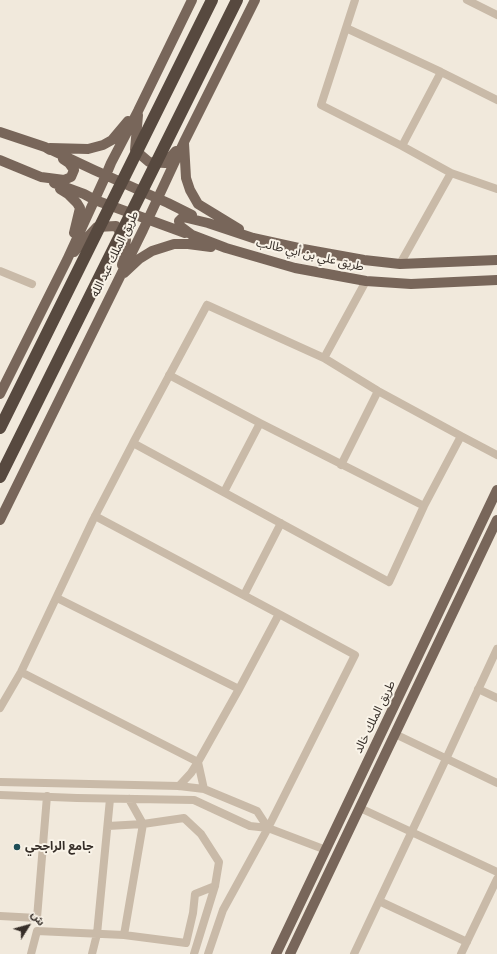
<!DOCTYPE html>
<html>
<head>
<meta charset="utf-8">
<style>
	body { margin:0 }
	#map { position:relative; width:497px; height:954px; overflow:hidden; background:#f1e9dc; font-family:Karla,"Noto Sans Arabic",sans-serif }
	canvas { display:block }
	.north { position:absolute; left:8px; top:906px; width:40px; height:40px; -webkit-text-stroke:3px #f9f3e8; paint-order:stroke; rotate:53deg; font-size:11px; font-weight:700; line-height:16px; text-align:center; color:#362e28 }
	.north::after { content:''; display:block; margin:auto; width:14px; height:18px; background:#362e28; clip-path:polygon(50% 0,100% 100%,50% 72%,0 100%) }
</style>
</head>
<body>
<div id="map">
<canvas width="497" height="954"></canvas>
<div class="north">ش</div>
</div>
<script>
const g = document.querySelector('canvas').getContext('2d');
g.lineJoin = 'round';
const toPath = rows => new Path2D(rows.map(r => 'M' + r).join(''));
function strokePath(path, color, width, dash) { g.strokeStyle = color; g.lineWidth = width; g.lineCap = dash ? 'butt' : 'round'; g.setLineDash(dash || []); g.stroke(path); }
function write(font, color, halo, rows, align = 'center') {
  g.font = font + ' Karla,"Noto Sans Arabic",sans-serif'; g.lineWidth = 4; g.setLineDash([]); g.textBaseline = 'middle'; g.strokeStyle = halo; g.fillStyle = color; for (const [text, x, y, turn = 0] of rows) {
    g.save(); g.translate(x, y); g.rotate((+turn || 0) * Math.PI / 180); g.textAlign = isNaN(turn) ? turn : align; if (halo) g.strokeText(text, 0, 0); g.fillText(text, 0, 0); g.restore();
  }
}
strokePath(toPath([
	[355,0,321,105,402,146,451,173,497,189],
	[467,0,497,15],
	[346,28,441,72,497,100],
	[402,146,441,72],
	[400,264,451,173],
	[0,271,32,284],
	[207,305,324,358,378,391,461,436,424,506,389,582,133,443,207,305],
	[324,358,366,281],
	[169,375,260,423,424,506],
	[461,436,497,455],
	[341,465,378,391],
	[224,492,260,423],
	[244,595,281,523],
	[57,598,239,689],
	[21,672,198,762,239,689,279,614,95,516],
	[478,689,497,698],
	[0,708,21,672,93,520,133,443],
	[395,734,497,783],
	[198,762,204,789],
	[0,782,179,786,204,789,257,811,268,828],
	[179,786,191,773,198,762],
	[0,795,77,798,194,800,250,826,268,828,326,850],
	[360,808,497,872],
	[108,826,143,824,184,818,201,834,219,862,215,886,194,954],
	[379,901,467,942],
	[0,916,37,918,47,796],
	[124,935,143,824,129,799],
	[31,954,37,931,124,935,186,943,193,913,195,894,215,886],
	[92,954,97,934,110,799],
	[208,954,223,910,268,828,355,655,279,614],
	[354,954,446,759,497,649],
	[461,954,497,879]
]), '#c9baa8', 8);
strokePath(toPath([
	[138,115,135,150,149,162,165,163,176,151],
	[0,132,45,147,50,150],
	[184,143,186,178,190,190,198,204,239,229],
	[45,147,94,170,168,203,192,215],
	[50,148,88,149,103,145,112,140,128,121],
	[0,160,41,177,64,180,71,177,74,170,69,163,63,159],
	[54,183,84,194,95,200,185,233],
	[60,189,68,194,77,203,80,208,74,233],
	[74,252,97,227,116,226,126,240,122,265],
	[497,260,400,264,364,260,303,249,253,238,208,223,183,217,179,221,180,226,192,235,226,248,295,268,366,281,411,284,497,280],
	[124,273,139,259,152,251,174,244,188,244,211,247],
	[0,394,67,260,106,175,111,163,138,111,192,0],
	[0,520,143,230,184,142,255,0],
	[276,954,497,490],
	[290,954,497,520]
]), '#78665a', 10);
strokePath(toPath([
	[0,428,212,0],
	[0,477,237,0]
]), '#57493f', 12);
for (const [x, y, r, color] of [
	[17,847,4,"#1f4e57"]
]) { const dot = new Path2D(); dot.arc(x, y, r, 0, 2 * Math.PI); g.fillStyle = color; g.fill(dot); strokePath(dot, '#f9f3e8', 1.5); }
write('12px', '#362e28', '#f9f3e8', [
	["طريق الملك عبد الله",115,254,-64],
	["طريق علي بن أبي طالب",310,255,13],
	["طريق الملك خالد",375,717,-64]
]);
write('bold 12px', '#362e28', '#f9f3e8', [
	["جامع الراجحي",25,847]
], 'left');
</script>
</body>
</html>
